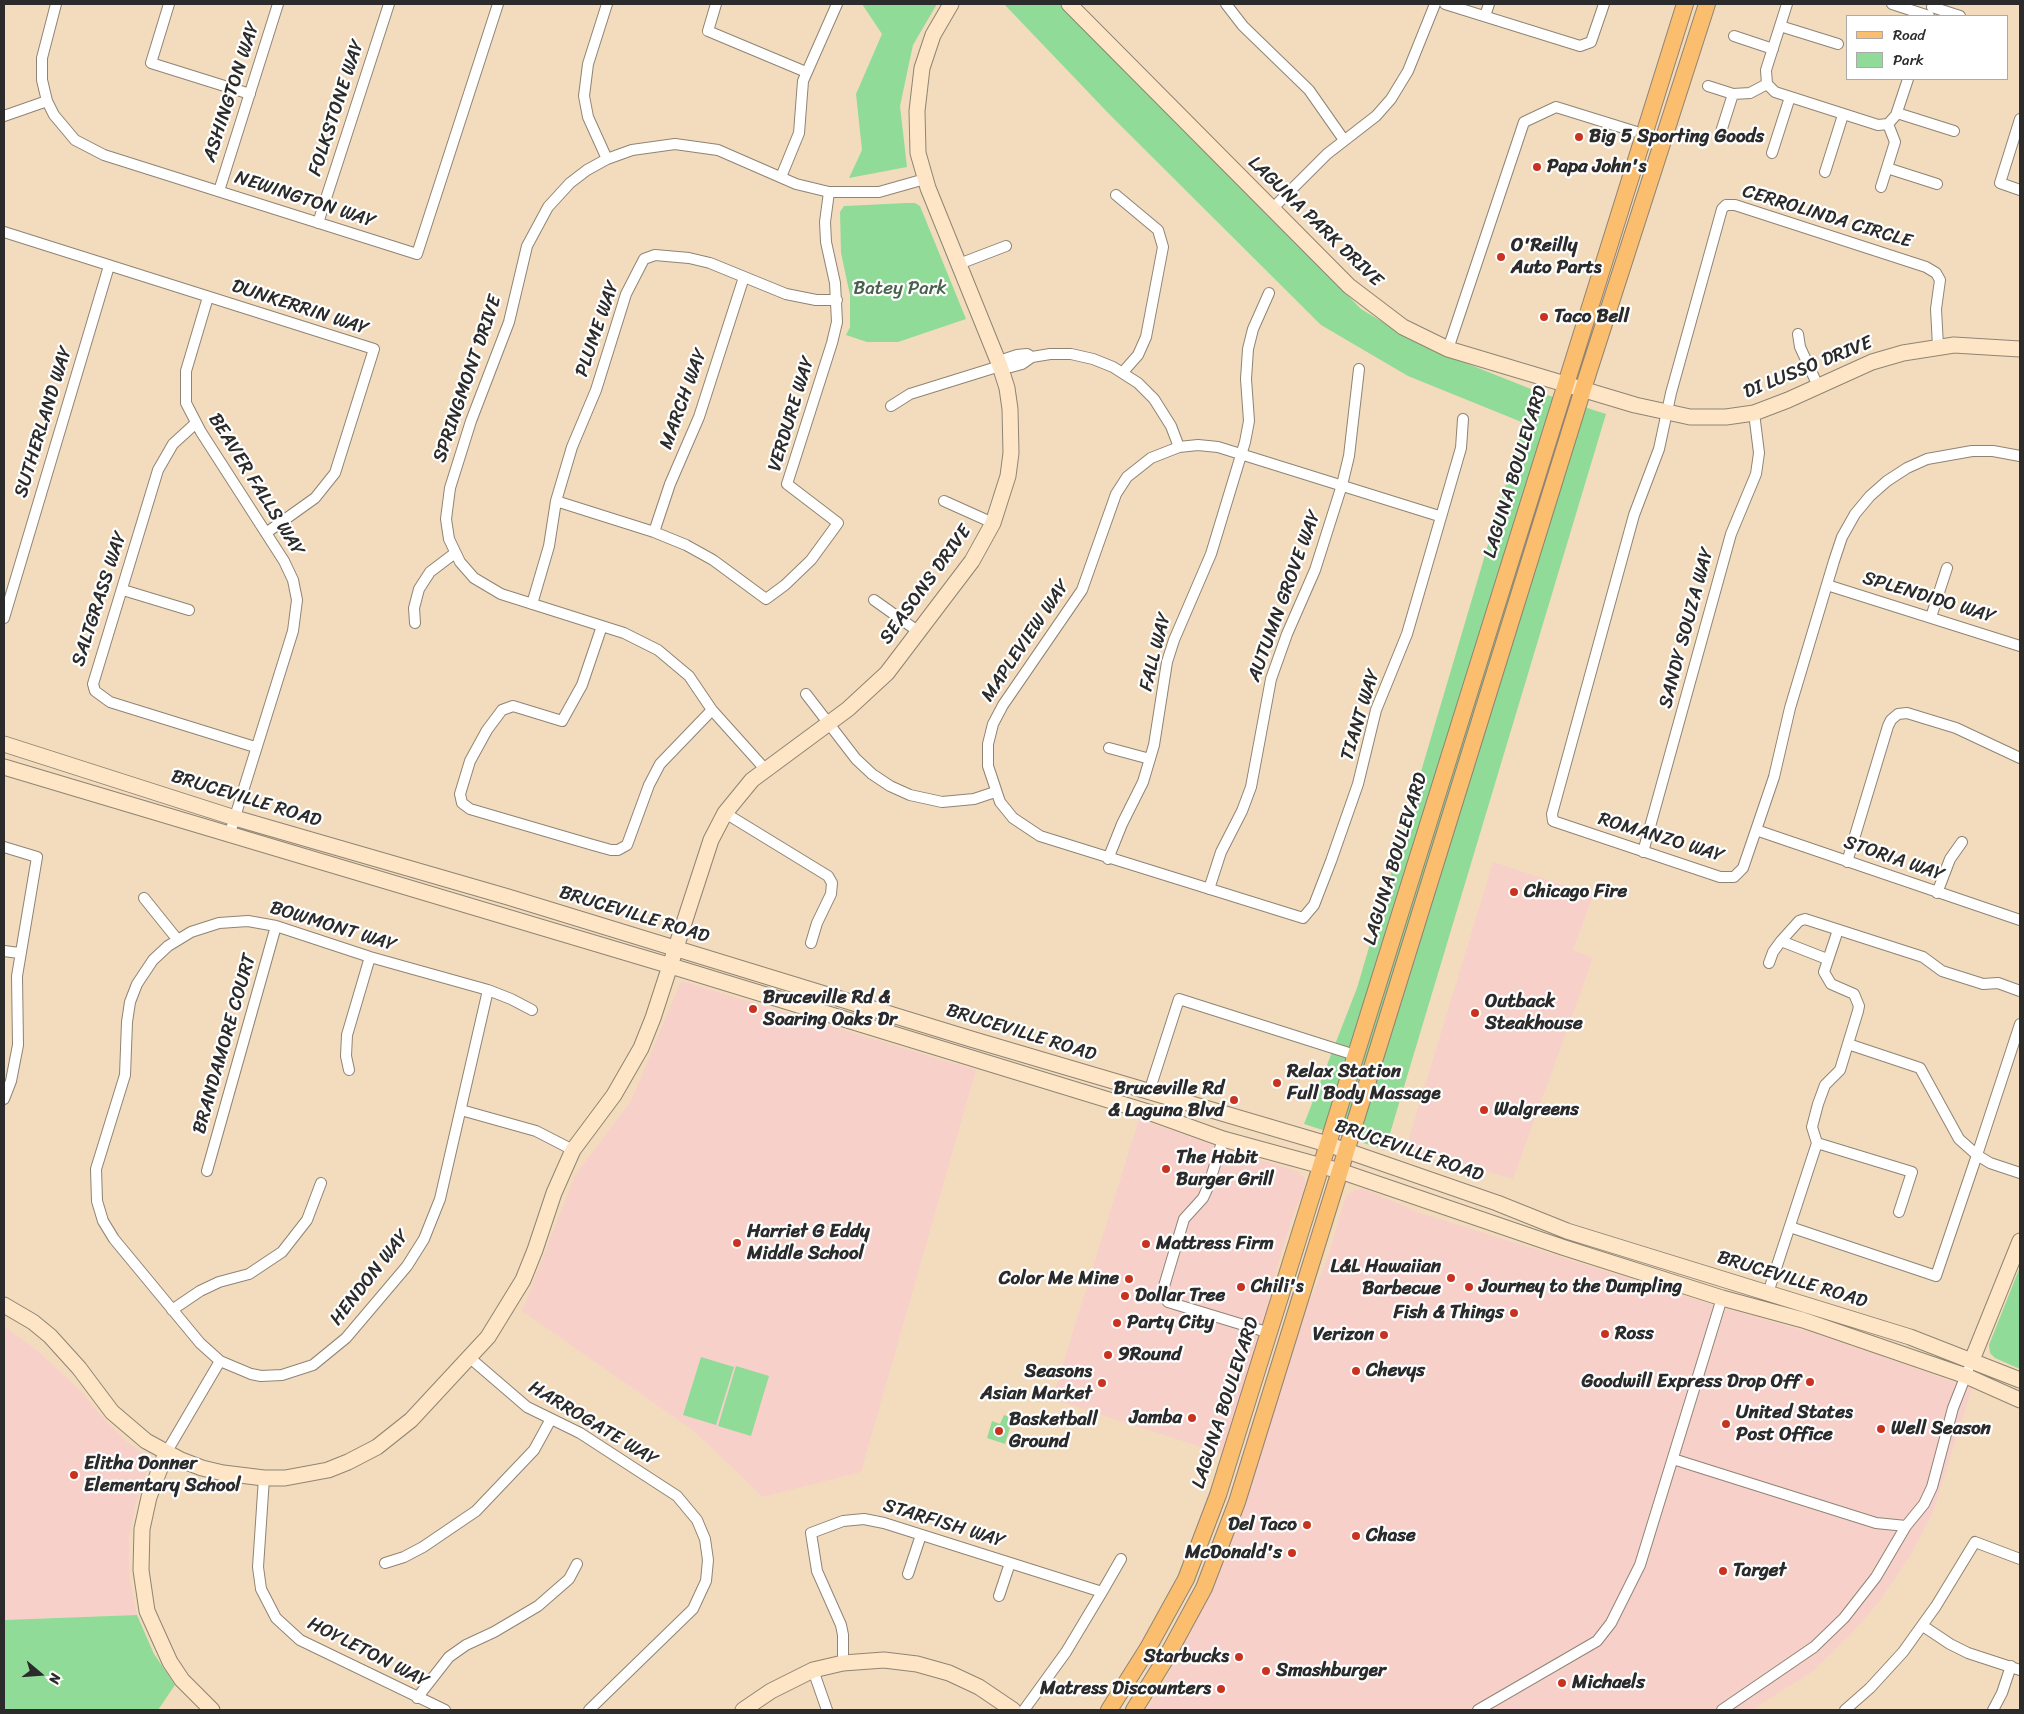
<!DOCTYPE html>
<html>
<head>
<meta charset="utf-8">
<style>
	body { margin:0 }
	#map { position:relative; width:2024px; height:1714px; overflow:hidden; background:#f3dcbe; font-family:Sriracha,sans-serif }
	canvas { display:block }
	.frame { position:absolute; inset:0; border:5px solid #2b2b2b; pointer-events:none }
	.legend { position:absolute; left:1846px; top:15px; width:162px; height:65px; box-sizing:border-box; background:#fff; border:1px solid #aaa; margin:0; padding:6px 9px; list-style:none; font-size:15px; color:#2b2b2b }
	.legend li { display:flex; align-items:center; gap:10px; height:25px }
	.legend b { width:25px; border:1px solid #aaa }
	.north { position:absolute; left:15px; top:1649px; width:50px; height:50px; -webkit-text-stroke:4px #fff; paint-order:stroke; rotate:108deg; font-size:14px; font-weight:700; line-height:20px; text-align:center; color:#2b2b2b }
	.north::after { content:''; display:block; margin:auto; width:18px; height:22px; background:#2b2b2b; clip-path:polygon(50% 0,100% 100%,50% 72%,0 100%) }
</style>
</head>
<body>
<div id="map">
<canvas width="2024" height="1714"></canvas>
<div class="frame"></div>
<ul class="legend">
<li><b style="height:6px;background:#fabe6e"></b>Road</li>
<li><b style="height:14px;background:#90db98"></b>Park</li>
</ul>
<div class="north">N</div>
</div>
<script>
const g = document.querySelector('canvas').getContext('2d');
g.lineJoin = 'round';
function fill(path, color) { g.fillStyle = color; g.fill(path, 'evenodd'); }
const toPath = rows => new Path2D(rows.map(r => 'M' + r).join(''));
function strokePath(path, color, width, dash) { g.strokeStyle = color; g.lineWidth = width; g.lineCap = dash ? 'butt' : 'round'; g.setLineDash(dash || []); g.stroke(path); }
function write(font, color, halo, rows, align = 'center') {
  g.font = font + ' Sriracha,sans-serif'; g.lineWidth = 4.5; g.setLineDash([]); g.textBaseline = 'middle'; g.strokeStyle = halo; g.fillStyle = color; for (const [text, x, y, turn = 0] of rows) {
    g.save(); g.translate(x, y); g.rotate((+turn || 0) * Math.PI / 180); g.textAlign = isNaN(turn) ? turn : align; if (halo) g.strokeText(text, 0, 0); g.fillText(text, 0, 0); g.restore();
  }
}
fill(toPath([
	[1493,862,1593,895,1573,950,1593,958,1513,1179,1406,1148],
	[681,981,976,1070,861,1472,763,1497,694,1431,522,1311,575,1175,631,1101],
	[1139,1119,1237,1153,1297,1171,1305,1179,1304,1192,1295,1209,1279,1261,1263,1325,1223,1454,1052,1399],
	[1364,1189,1420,1213,1730,1310,1817,1334,1972,1388,1933,1512,1910,1556,1879,1602,1851,1634,1813,1671,1752,1710,1146,1710,1161,1688,1215,1583,1251,1483,1308,1304,1327,1260,1346,1196,1354,1190],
	[4,1326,39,1352,84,1394,94,1408,126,1441,145,1455,149,1466,135,1505,129,1538,129,1576,137,1615,4,1620]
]), '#f7d0ca');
fill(toPath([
	[862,4,937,4,913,45,900,106,907,167,849,178,862,150,856,94,882,34],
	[1004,4,1062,4,1361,309,1423,346,1541,393,1606,414,1385,1150,1304,1124,1357,988,1524,423,1408,376,1321,325,1111,116],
	[907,203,915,203,920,206,966,319,898,342,867,342,846,335,850,327,850,295,841,253,840,212,844,206],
	[2020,1267,2020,1369,1995,1358,1990,1353,1989,1345],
	[701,1357,734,1367,716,1425,683,1415],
	[736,1366,769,1376,751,1436,718,1426],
	[1004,1415,1013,1418,1005,1444,987,1438,992,1421,1000,1424],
	[137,1615,154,1654,175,1685,158,1710,4,1710,4,1620]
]), '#90db98');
const street = toPath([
	[56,4,42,58,42,80,47,101,54,115,75,140,104,155,417,254,498,4],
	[169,4,151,63,250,94],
	[716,4,708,31,806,72],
	[1226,4,1243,26,1309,90,1344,140],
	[1445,4,1580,46,1591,42,1604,4],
	[1787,4,1766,70,1767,84,1775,92,1878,125,1888,124,1896,115,1908,79],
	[1892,4,1929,16],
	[1932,7,1960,16],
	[1485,16,1489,4],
	[1780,26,1838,44],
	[1734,36,1773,49],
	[1708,86,1733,94,1750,93,1767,84],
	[1897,113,1954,131],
	[4,116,47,101],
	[2020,119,2000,183,2020,190],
	[1719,138,1733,94],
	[1772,153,1790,97],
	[607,159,588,117,584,96,588,64,607,4],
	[1887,168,1937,184],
	[1825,172,1843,115],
	[781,177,799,133,803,81,837,4],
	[1881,187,1895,142,1888,124],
	[219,191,278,4],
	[1116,195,1158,230,1163,247,1146,337,1138,355,1123,372],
	[1272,209,1327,154,1376,116,1391,99,1408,71,1435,4],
	[318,223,389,4],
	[4,232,374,349,335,473,315,498,266,533],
	[959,264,1006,246],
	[208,297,186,371,186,403,201,432,284,561,293,580,297,600,293,631,229,836],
	[1798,334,1800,347,1818,386],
	[1938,346,1936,309,1940,280,1936,273,1926,267,1735,205,1726,205,1722,209,1671,393,1659,449,1634,515,1552,814,1553,821,1720,877,1734,877,1743,868,1756,830,1774,777,1790,708,1834,561,1842,537,1855,514,1870,496,1887,481,1907,468,1927,459,1972,451,1993,451,2020,456],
	[1448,349,1524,122,1556,107,1643,134],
	[1000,366,1005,359,1017,355,1027,354,1032,357,1050,354,1071,354,1093,359,1113,367,1138,383,1154,399,1171,426,1179,447],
	[891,406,910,394,1000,366,1011,367,1022,364,1032,357],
	[196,423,173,444,158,470,93,684,95,691,110,702,255,747],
	[556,501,654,532,686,545,713,560,766,599,785,585,811,560,838,523,787,484,832,343,837,322,835,283,826,242,825,222,829,192],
	[944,501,993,523],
	[1439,516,1218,447,1198,445,1179,447,1151,458,1127,477,1116,494,1082,590,1003,705,993,724,988,744,988,766,1000,802,1013,818,1040,836,1303,918,1314,905,1331,861,1358,784,1376,710,1407,634,1461,448,1463,419],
	[654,532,670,484,699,417,744,277],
	[1827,585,2020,646],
	[123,590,189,610],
	[874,600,919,632],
	[532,604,549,546,556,501,572,447,596,390,626,294,644,259,655,255,689,258,710,263,786,294,816,300,837,300],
	[1931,617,1947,568],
	[4,618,109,266],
	[415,623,414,608,419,589,430,572,455,553],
	[602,626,582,685,562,721,513,706,502,710,487,730,470,761,460,794,462,803,470,809,593,845,611,850,618,850,627,845,649,785,660,764,712,710],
	[806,694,856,759,872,774,890,786,910,795,942,802,974,799,995,792],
	[1109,748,1150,759],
	[765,769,712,710,689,676,658,650,624,633,501,594,474,578,460,562,449,539,446,519,450,488,471,421,509,322,527,246,548,207,570,183,587,170,607,159,632,150,675,144,718,150,796,184,829,192,879,192,925,179],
	[725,813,828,876,832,883,831,894,817,923,811,943],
	[1756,830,2020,920],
	[4,847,37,857,17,976,18,1045,11,1081,4,1099],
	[1643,852,1731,534,1756,474,1759,453,1754,413],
	[1108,859,1122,824,1143,782,1154,745,1167,662,1174,640,1211,554,1245,442,1249,421,1246,379,1248,349,1253,329,1269,293],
	[1847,862,1888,726,1891,720,1898,714,1907,713,1956,728,2020,758],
	[1209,889,1221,852,1242,811,1251,787,1271,679,1287,634,1315,570,1342,485,1349,456,1359,369],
	[1937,893,1950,859,1962,842],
	[144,898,177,939],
	[1781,941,1827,959],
	[4,951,19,953],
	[1769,963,1773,952,1781,941,1799,921,1805,919,1923,957,1942,971,1983,984,1998,983,2020,991],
	[488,990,440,1199,424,1239,407,1266,346,1338,313,1365,282,1375,261,1376,251,1374,220,1361,200,1343,114,1239,103,1221,97,1201,96,1169,125,1075,127,1022,130,1002,137,984,153,960,168,946,191,932,219,923,248,921,276,926,370,957,488,990,511,999,532,1010],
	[2020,1024,1977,1155,1990,1163,2020,1173],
	[349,1070,346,1056,347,1035,370,957],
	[1149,1092,1179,999,1355,1055],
	[461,1110,536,1131,573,1150],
	[1223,1139,1208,1187,1203,1198,1184,1219,1162,1293,1168,1302,1270,1333],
	[1817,1143,1912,1172,1899,1212],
	[207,1171,276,926],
	[1790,1227,1936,1276,1977,1155,1959,1139,1920,1068,1848,1044],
	[1768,1293,1817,1143,1812,1127,1818,1104,1825,1085,1840,1070,1858,1011,1859,1006,1854,994,1831,984,1824,972,1838,930],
	[172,1310,200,1291,219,1282,249,1274,282,1252,307,1220,321,1183],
	[470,1358,527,1407,580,1433,677,1496,697,1520,705,1539,708,1560,706,1581,693,1609,589,1710],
	[166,1453,220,1361],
	[1673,1459,1876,1523,1906,1526],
	[264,1478,258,1567,261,1589,276,1618,300,1640,445,1710],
	[385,1563,404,1557,423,1547,476,1511,534,1450,551,1419],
	[908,1574,921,1535],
	[999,1596,1010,1563],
	[1923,1626,1950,1644,1968,1653,2020,1670],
	[843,1663,843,1635,841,1625,817,1571,811,1533,843,1521,864,1519,884,1523,1102,1592,1121,1559],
	[813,1670,827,1710],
	[417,1698,449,1657,466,1645,494,1632,538,1606,569,1579,577,1564],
	[1024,1710,1066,1652,1102,1592],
	[1478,1710,1597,1641,1611,1623,1640,1565,1722,1298],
	[1722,1710,1814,1647,1844,1618,1876,1577,1906,1526,1924,1504,1932,1487,1953,1408,1968,1370],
	[1845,1710,1870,1688,1903,1652,1936,1606,1975,1542,2020,1559],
	[1993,1710,2002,1693,2011,1666]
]);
const secondary = toPath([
	[1069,4,1349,286,1403,327,1448,349,1635,405,1690,417,1726,417,1754,413,1788,400,1872,362,1903,353,1954,345,2020,349],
	[4,744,235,818,508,897,971,1039,1327,1144,1497,1203,1567,1231,1910,1337,2020,1380],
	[4,767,671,966,1151,1113,1223,1139,1340,1171,1562,1247,1722,1298,1803,1320,1966,1376,2020,1400],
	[4,1305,33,1322,50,1336,79,1368,112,1412,146,1441,181,1460,202,1468,223,1473,264,1478,285,1478,328,1470,348,1462,377,1447,411,1420,488,1337,523,1280,535,1250,554,1193,573,1150,614,1095,641,1048,653,1018,711,840,725,813,752,780,848,709,887,673,972,561,993,523,1008,476,1011,453,1010,409,1007,388,1000,366,928,188,918,153,917,111,922,68,933,35,951,4],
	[1972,1360,2020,1241],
	[166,1453,149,1497,142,1529,141,1570,147,1611,170,1662,182,1680,212,1710],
	[743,1710,771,1691,813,1670,843,1663,884,1660,917,1664,949,1673,979,1687,1013,1710]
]);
const primary = toPath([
	[1109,1710,1148,1648,1186,1579,1218,1495,1685,4],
	[1134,1710,1166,1658,1204,1588,1237,1502,1583,389,1707,4]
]);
strokePath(street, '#8f8474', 12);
strokePath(secondary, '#8f8474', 17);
strokePath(primary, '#8f8474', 18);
strokePath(street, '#fff', 10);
strokePath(secondary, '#fde5c5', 15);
strokePath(primary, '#fabe6e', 16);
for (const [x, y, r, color] of [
	[1579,137,5,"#c8321e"],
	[1537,167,5,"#c8321e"],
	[1501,257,5,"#c8321e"],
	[1544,317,5,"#c8321e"],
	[1514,892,5,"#c8321e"],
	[753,1009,5,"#c8321e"],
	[1475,1013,5,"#c8321e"],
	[1277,1083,5,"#c8321e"],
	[1234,1100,5,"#c8321e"],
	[1484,1110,5,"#c8321e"],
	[1166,1169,5,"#c8321e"],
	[737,1243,5,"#c8321e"],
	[1146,1244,5,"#c8321e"],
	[1451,1278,5,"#c8321e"],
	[1129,1279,5,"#c8321e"],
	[1241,1287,5,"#c8321e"],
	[1469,1287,5,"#c8321e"],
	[1125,1296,5,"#c8321e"],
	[1514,1313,5,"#c8321e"],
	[1117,1323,5,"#c8321e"],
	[1605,1334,5,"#c8321e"],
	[1384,1335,5,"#c8321e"],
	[1108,1355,5,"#c8321e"],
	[1356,1371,5,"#c8321e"],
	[1810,1382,5,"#c8321e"],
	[1102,1383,5,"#c8321e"],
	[1192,1418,5,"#c8321e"],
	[1726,1424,5,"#c8321e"],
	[1881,1429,5,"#c8321e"],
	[999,1431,5,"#c8321e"],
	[74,1475,5,"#c8321e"],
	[1307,1525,5,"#c8321e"],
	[1356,1536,5,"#c8321e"],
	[1292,1553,5,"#c8321e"],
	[1723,1571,5,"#c8321e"],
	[1239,1657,5,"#c8321e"],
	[1266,1671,5,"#c8321e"],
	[1562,1683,5,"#c8321e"],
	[1221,1689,5,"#c8321e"]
]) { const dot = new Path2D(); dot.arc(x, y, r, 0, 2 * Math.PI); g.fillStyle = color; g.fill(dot); strokePath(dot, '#fff', 2); }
write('19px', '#2b2b2b', '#fff', [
	["ASHINGTON WAY",232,92,-72],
	["FOLKSTONE WAY",337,108,-72],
	["NEWINGTON WAY",305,200,18],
	["CERROLINDA CIRCLE",1827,217,17],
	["LAGUNA PARK DRIVE",1315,222,44],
	["DUNKERRIN WAY",300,308,18],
	["PLUME WAY",598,329,-71],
	["DI LUSSO DRIVE",1808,368,-22],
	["SPRINGMONT DRIVE",468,379,-71],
	["MARCH WAY",684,399,-70],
	["VERDURE WAY",792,414,-73],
	["SUTHERLAND WAY",44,422,-73],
	["LAGUNA BOULEVARD",1516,472,-73],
	["BEAVER FALLS WAY",256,485,58],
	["SEASONS DRIVE",926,585,-54],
	["AUTUMN GROVE WAY",1285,596,-70],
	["SPLENDIDO WAY",1929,598,17],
	["SALTGRASS WAY",100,599,-72],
	["SANDY SOUZA WAY",1687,628,-75],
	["MAPLEVIEW WAY",1026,641,-56],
	["FALL WAY",1156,652,-76],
	["TIANT WAY",1361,715,-73],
	["BRUCEVILLE ROAD",246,799,17],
	["ROMANZO WAY",1661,838,17],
	["LAGUNA BOULEVARD",1396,859,-73],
	["STORIA WAY",1894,859,19],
	["BRUCEVILLE ROAD",634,915,17],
	["BOWMONT WAY",333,927,17],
	["BRUCEVILLE ROAD",1021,1033,17],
	["BRANDAMORE COURT",225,1044,-74],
	["BRUCEVILLE ROAD",1409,1151,19],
	["HENDON WAY",370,1278,-52],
	["BRUCEVILLE ROAD",1792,1280,17],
	["LAGUNA BOULEVARD",1226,1403,-72],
	["HARROGATE WAY",593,1424,31],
	["STARFISH WAY",944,1524,17],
	["HOYLETON WAY",368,1653,27]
]);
write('bold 19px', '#2b2b2b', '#fff', [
	["Big 5 Sporting Goods",1589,137],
	["Papa John's",1547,167],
	["O'Reilly",1511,246],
	["Auto Parts",1511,268],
	["Taco Bell",1554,317],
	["Chicago Fire",1524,892],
	["Bruceville Rd &",763,998],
	["Soaring Oaks Dr",763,1020],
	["Outback",1485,1002],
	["Steakhouse",1485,1024],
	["Relax Station",1287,1072],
	["Full Body Massage",1287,1094],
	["Bruceville Rd",1224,1089,"right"],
	["& Laguna Blvd",1224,1111,"right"],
	["Walgreens",1494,1110],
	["The Habit",1176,1158],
	["Burger Grill",1176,1180],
	["Harriet G Eddy",747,1232],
	["Middle School",747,1254],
	["Mattress Firm",1156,1244],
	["L&L Hawaiian",1441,1267,"right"],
	["Barbecue",1441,1289,"right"],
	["Color Me Mine",1119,1279,"right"],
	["Chili's",1251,1287],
	["Journey to the Dumpling",1479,1287],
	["Dollar Tree",1135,1296],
	["Fish & Things",1504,1313,"right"],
	["Party City",1127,1323],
	["Ross",1615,1334],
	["Verizon",1374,1335,"right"],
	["9Round",1118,1355],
	["Chevys",1366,1371],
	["Seasons",1092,1372,"right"],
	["Asian Market",1092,1394,"right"],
	["Goodwill Express Drop Off",1800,1382,"right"],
	["United States",1736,1413],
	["Post Office",1736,1435],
	["Jamba",1182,1418,"right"],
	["Basketball",1009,1420],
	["Ground",1009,1442],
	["Well Season",1891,1429],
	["Elitha Donner",84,1464],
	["Elementary School",84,1486],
	["Del Taco",1297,1525,"right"],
	["Chase",1366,1536],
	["McDonald's",1282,1553,"right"],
	["Target",1733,1571],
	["Starbucks",1229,1657,"right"],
	["Smashburger",1276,1671],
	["Michaels",1572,1683],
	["Matress Discounters",1211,1689,"right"]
], 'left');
write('19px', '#49604c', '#fff', [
	["Batey Park",900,289]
]);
</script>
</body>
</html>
